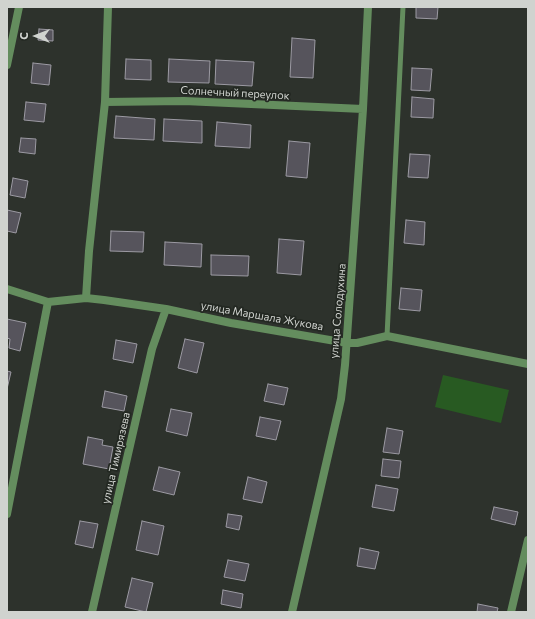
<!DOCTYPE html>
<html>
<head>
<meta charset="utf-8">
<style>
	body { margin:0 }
	#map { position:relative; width:535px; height:619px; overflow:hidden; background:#2d322c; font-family:Commissioner,sans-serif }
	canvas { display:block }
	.frame { position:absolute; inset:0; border:8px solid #d0d3cf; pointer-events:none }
	.north { position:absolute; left:16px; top:16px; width:40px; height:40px; -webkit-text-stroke:3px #232822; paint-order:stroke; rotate:270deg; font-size:11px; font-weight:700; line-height:16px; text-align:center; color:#d0d3cf }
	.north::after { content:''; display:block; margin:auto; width:14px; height:18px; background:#d0d3cf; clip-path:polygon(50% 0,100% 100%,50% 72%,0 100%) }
</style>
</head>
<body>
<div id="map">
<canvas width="535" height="619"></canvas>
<div class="frame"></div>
<div class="north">С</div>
</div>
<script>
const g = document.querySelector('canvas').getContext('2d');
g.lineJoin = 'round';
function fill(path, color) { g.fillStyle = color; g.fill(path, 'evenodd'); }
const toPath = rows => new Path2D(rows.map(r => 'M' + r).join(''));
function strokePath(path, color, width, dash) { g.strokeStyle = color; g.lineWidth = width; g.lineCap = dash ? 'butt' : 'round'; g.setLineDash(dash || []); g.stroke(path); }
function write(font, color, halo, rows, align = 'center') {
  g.font = font + ' Commissioner,sans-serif'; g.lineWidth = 3.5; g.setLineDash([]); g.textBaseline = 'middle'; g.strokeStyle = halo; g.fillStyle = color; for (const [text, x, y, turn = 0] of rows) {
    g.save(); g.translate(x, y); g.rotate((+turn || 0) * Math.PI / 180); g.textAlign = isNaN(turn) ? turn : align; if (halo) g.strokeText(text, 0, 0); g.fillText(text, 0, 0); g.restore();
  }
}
fill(toPath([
	[443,375,509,390,501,423,435,407]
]), '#285a22');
const building = toPath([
	[416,7,438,7,437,19,416,18,416,7],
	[39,29,53,30,53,41,38,40,39,29],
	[292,38,315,40,313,78,290,77,292,38],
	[126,59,151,60,151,80,125,79,126,59],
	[169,59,210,61,209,83,168,82,169,59],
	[216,60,254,62,252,86,215,84,216,60],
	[33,63,51,65,49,85,31,83,33,63],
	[412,68,432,69,430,91,411,90,412,68],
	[412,97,434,99,433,118,411,117,412,97],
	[26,102,46,104,44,122,24,120,26,102],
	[116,116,155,119,154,140,114,138,116,116],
	[164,119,202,121,202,143,163,141,164,119],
	[217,122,251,125,250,148,215,146,217,122],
	[21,138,36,139,35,154,19,152,21,138],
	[289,141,310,143,307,178,286,176,289,141],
	[410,154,430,155,428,178,408,177,410,154],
	[13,178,28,181,25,198,10,195,13,178],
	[7,210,21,213,16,233,7,231,7,210],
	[406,220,425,222,424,245,404,243,406,220],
	[111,231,144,232,143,252,110,251,111,231],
	[279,239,304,241,301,275,277,273,279,239],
	[165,242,202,244,201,267,164,265,165,242],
	[211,255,249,256,248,276,211,275,211,255],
	[401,288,422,290,420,311,399,309,401,288],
	[7,319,26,323,20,351,9,348,10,339,7,338,7,319],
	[185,339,204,343,197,373,178,368,185,339],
	[116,340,137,344,133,363,113,359,116,340],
	[7,371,11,372,7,389,7,371],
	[268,384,288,388,284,405,264,401,268,384],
	[105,391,127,396,124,411,102,407,105,391],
	[171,409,192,413,187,436,166,431,171,409],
	[260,417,281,421,276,440,256,436,260,417],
	[387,428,403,431,399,454,383,452,387,428],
	[88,437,103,440,102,445,113,447,109,469,83,464,88,437],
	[383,459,401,461,399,478,381,476,383,459],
	[159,467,180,472,174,495,153,490,159,467],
	[248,477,267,482,262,503,243,499,248,477],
	[376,485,398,489,394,511,372,507,376,485],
	[494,507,518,512,515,525,491,519,494,507],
	[228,514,242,516,239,530,226,527,228,514],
	[80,521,98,524,93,548,75,544,80,521],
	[142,521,164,526,158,555,136,550,142,521],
	[360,548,379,552,375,569,357,566,360,548],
	[228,560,249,564,245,581,224,577,228,560],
	[132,578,153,583,146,612,125,607,132,578],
	[223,590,243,594,241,608,221,604,223,590],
	[478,604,498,608,497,612,477,612,478,604]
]);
fill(building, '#56545c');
strokePath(building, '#9c9aa3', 1);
strokePath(toPath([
	[387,336,403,7]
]), '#648d5e', 5);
strokePath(toPath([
	[7,65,19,7],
	[105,102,184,101,363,109],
	[7,289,48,302,86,298,104,300,166,309,231,323,347,343,357,343,387,336,528,364],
	[86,298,89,251,105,102,108,7],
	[7,514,48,302],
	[92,612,152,349,166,309],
	[292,612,341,399,345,365,363,109,368,7],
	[511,612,528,540]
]), '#648d5e', 8);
write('11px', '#d0d3cf', '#232822', [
	["Солнечный переулок",235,93,3],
	["улица Солодухина",338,311,-85],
	["улица Маршала Жукова",262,316,10],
	["улица Тимирязева",116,458,-77]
]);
</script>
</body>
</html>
